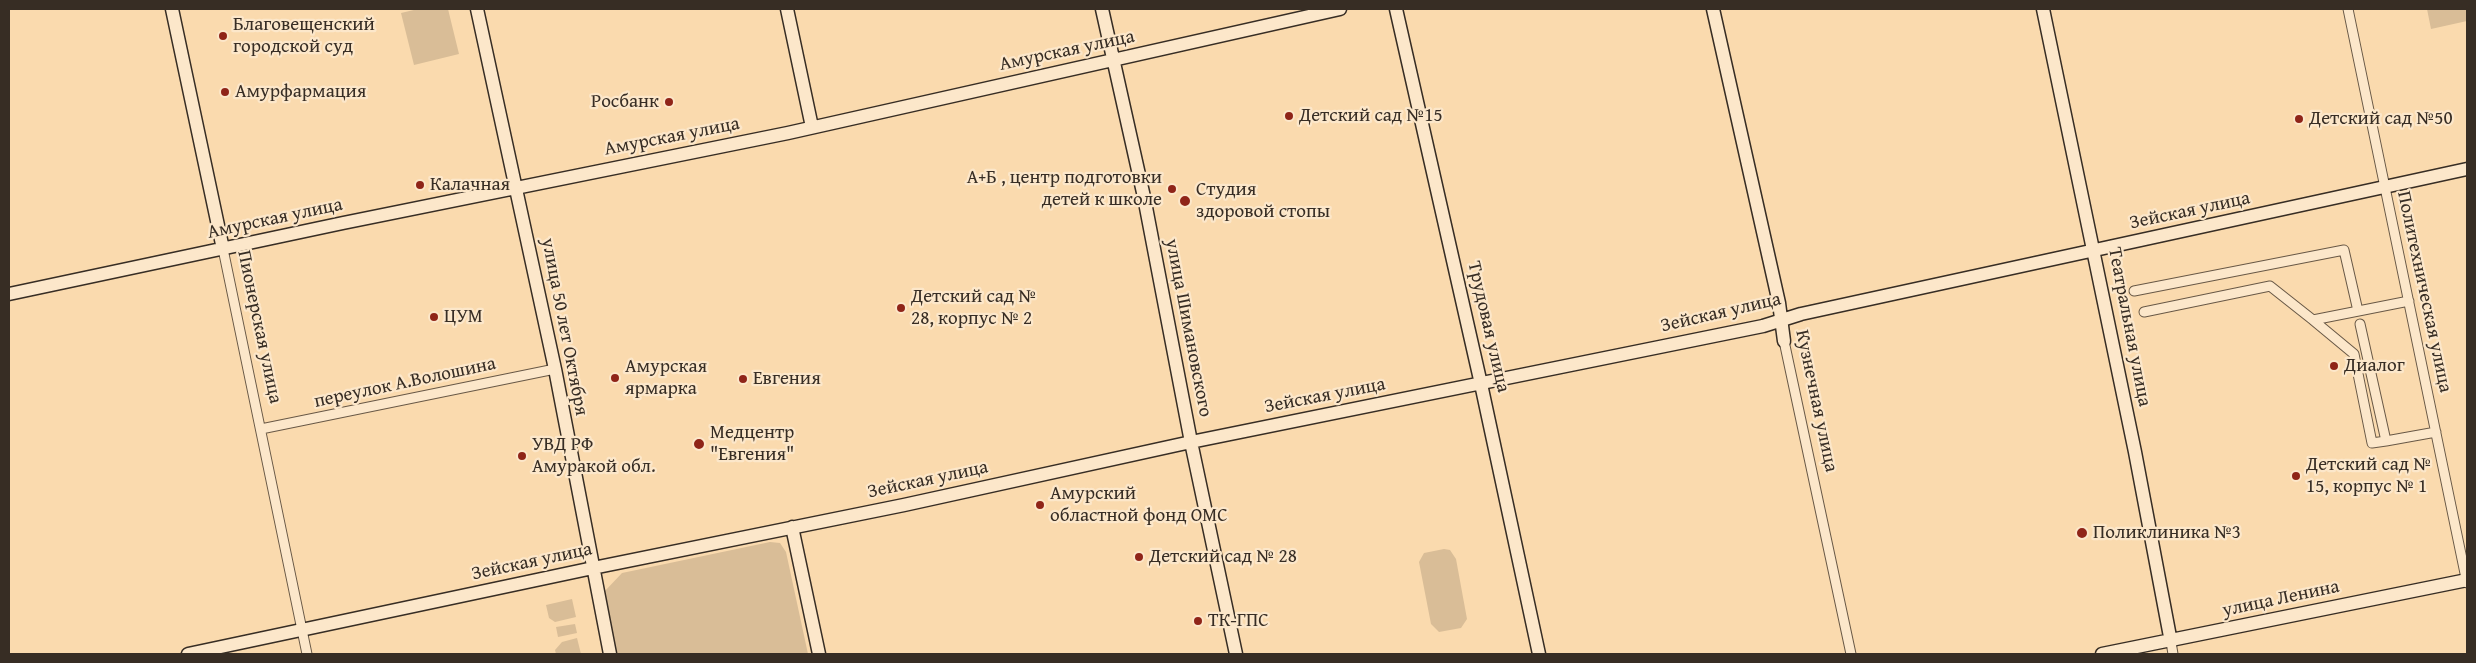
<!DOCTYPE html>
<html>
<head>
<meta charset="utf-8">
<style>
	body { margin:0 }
	#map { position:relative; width:2476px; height:663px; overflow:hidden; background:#fadaae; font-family:"Gentium Book Plus",serif }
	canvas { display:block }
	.frame { position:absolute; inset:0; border:10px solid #372d24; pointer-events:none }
</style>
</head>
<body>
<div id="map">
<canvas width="2476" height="663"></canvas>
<div class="frame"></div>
</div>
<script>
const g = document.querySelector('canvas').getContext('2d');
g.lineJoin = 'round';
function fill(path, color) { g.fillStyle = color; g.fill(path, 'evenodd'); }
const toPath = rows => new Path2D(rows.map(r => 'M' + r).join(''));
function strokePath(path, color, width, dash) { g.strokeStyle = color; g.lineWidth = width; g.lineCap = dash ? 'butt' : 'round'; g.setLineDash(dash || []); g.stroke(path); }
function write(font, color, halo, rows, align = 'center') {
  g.font = font + ' "Gentium Book Plus",serif'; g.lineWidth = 4.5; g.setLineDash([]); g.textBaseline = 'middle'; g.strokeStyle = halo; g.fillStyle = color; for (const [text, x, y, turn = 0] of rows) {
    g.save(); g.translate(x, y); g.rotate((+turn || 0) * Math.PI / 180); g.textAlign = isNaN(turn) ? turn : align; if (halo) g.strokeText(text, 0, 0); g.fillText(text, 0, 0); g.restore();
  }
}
fill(toPath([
	[418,9,448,9,459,54,414,65,401,13],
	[2427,9,2467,9,2467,21,2431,29],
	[770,542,780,543,786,552,808,654,616,654,604,592,622,573],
	[1444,549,1450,550,1456,559,1467,619,1461,628,1439,632,1431,624,1419,562,1424,553],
	[572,599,576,617,555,622,549,618,546,605],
	[575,624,577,633,558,637,556,627],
	[577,638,581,654,556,654,555,650,562,642]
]), '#d9bd97');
const street = toPath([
	[2348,9,2467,583],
	[223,249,307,654],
	[2134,291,2344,250,2358,311],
	[2144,312,2270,286,2313,320,2409,301],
	[2313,320,2354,354,2372,443,2386,441],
	[2360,324,2386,441,2436,432],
	[1784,341,1851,654],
	[261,429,555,369],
	[2171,642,2173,654]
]);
const secondary = toPath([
	[172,9,223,249],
	[477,9,555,369,610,654],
	[787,9,812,127],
	[1102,9,1144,197,1191,442,1236,654],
	[1396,9,1481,384,1539,654],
	[1713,9,1779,303,1784,341],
	[2043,9,2135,452,2171,642],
	[9,294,343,223,788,133,1340,9],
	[792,527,819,654],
	[188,654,593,568,904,505,1191,442,1763,326,1801,314,2467,169],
	[2102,654,2467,580]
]);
strokePath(street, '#685846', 11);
strokePath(secondary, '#372d24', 15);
strokePath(street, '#fce7ca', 9);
strokePath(secondary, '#fce7ca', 12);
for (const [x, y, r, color] of [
	[223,36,5,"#8f2418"],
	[225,92,5,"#8f2418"],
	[669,102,5,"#8f2418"],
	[1289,116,5,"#8f2418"],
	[2299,119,5,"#8f2418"],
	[420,185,5,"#8f2418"],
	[1172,189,5,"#8f2418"],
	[1185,201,6,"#8f2418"],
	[901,308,5,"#8f2418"],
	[434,317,5,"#8f2418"],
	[2334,366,5,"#8f2418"],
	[615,378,5,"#8f2418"],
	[743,379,5,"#8f2418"],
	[699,444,6,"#8f2418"],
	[522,456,5,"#8f2418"],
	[2296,476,5,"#8f2418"],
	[1040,505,5,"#8f2418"],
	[2082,533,6,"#8f2418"],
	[1139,557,5,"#8f2418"],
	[1198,621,5,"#8f2418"]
]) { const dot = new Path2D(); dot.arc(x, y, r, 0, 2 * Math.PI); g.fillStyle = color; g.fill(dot); strokePath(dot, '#fce7ca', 2); }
write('19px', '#372d24', '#fce7ca', [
	["Благовещенский",233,25],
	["городской суд",233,47],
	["Амурфармация",235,92],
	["Росбанк",659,102,"right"],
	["Детский сад №15",1299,116],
	["Детский сад №50",2309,119],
	["А+Б , центр подготовки",1162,178,"right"],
	["детей к школе",1162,200,"right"],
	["Калачная",430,185],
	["Студия",1196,190],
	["здоровой стопы",1196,212],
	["Детский сад №",911,297],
	["28, корпус № 2",911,319],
	["ЦУМ",444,317],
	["Диалог",2344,366],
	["Амурская",625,367],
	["ярмарка",625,389],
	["Евгения",753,379],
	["Медцентр",710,433],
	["\"Евгения\"",710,455],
	["УВД РФ",532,445],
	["Амуракой обл.",532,467],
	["Детский сад №",2306,465],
	["15, корпус № 1",2306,487],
	["Амурский",1050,494],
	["областной фонд ОМС",1050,516],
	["Поликлиника №3",2093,533],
	["Детский сад № 28",1149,557],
	["ТК-ГПС",1208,621]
], 'left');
write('19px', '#372d24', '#fce7ca', [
	["Амурская улица",1067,51,-12],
	["Амурская улица",672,137,-11],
	["Зейская улица",2190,211,-12],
	["Амурская улица",275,219,-12],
	["Политехническая улица",2424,292,78],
	["Зейская улица",1721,313,-13],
	["Пионерская улица",259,327,78],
	["улица 50 лет Октября",564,327,79],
	["Трудовая улица",1488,327,77],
	["Театральная улица",2129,327,79],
	["улица Шимановского",1188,328,79],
	["переулок А.Волошина",405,383,-12],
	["Зейская улица",1325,396,-11],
	["Кузнечная улица",1816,401,78],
	["Зейская улица",928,480,-12],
	["Зейская улица",532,562,-12],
	["улица Ленина",2281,599,-12]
]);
</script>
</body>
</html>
